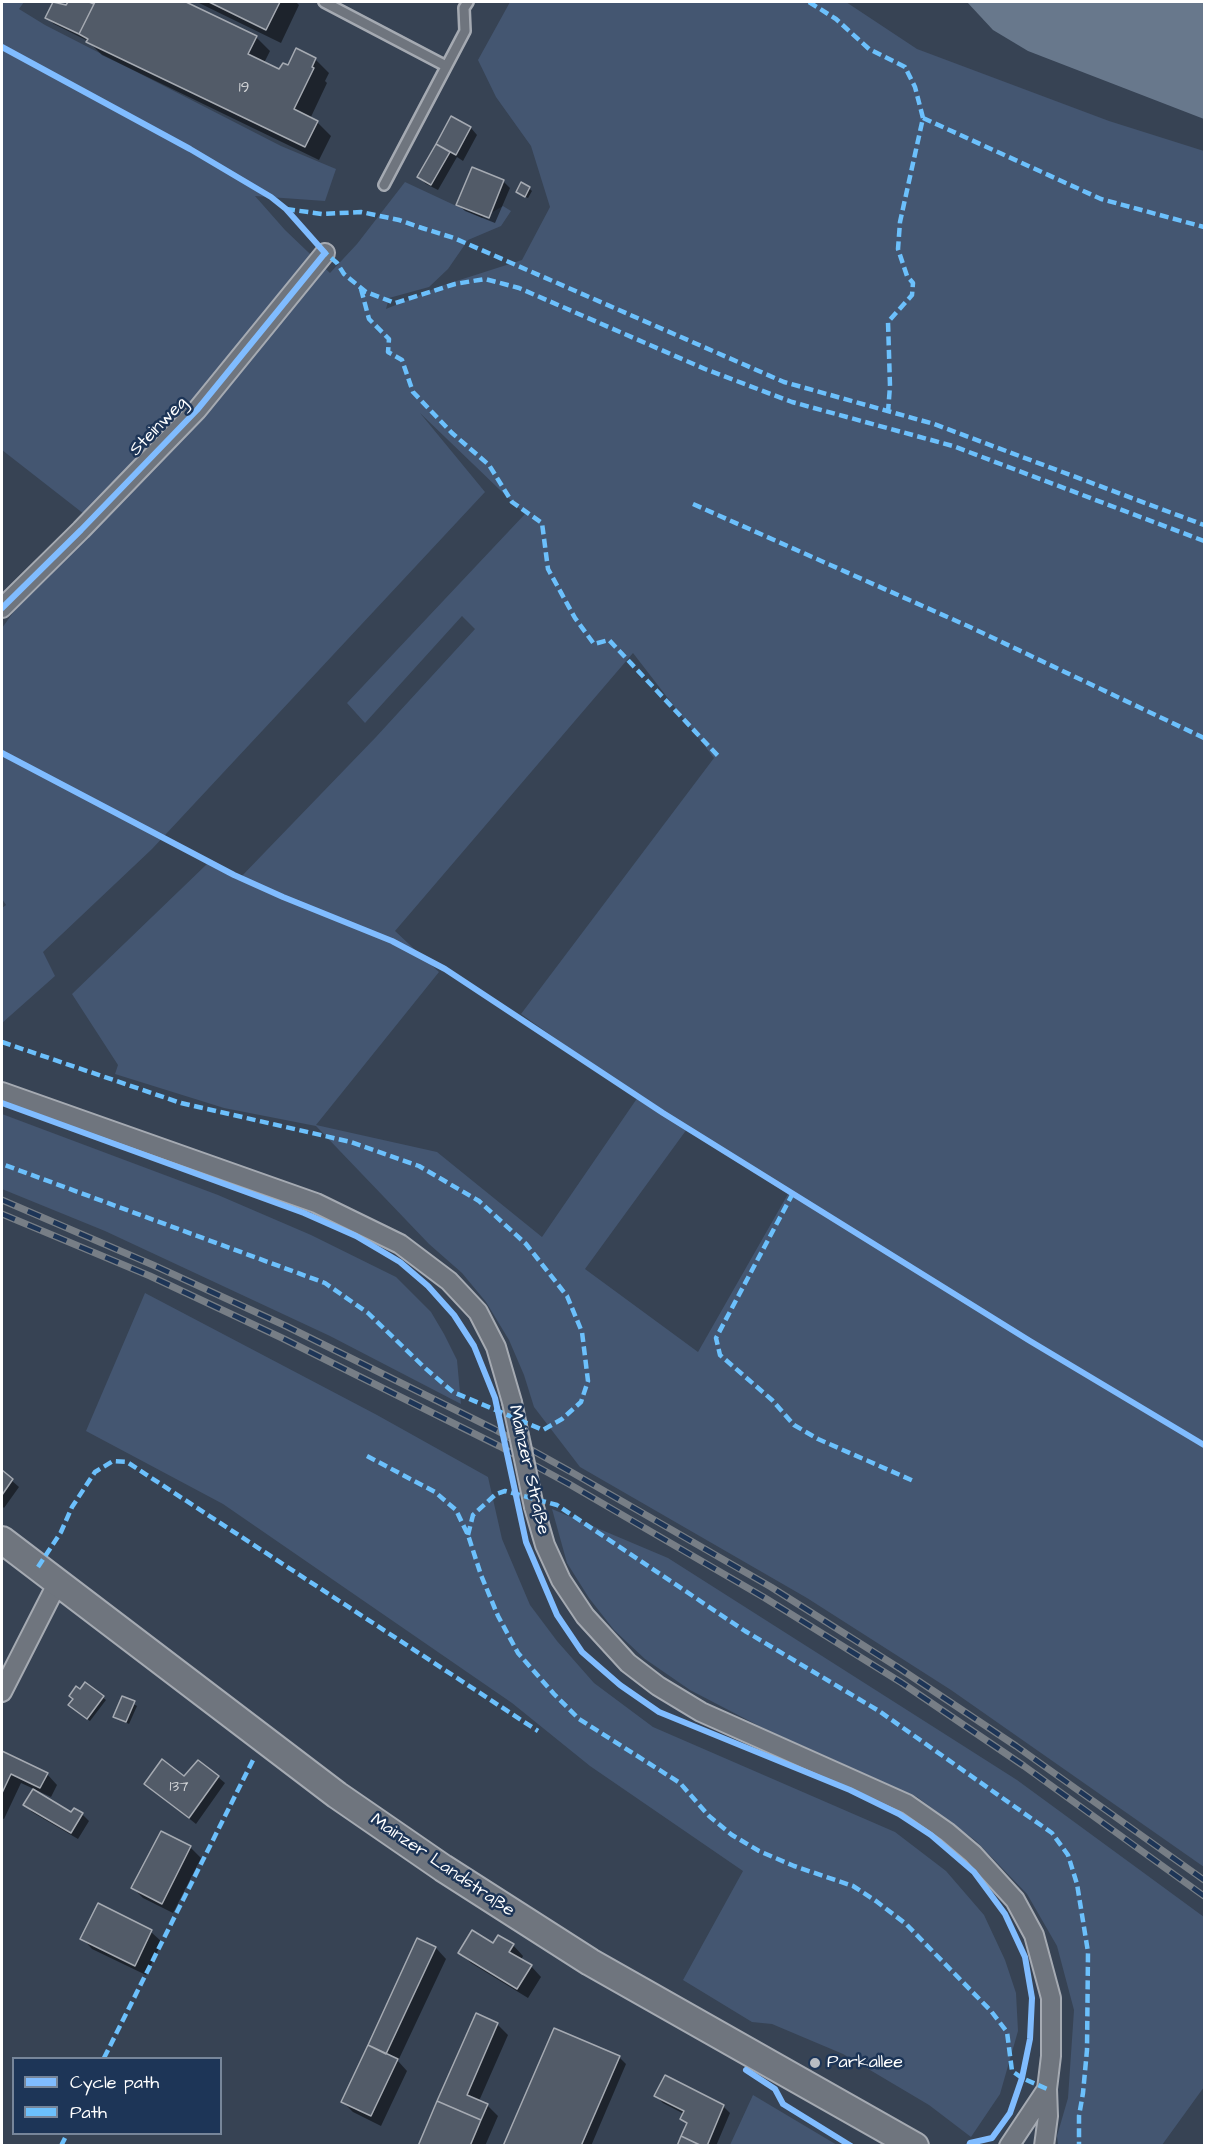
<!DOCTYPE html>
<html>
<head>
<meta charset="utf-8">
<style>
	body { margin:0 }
	#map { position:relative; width:1206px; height:2147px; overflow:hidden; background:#374354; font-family:"Architects Daughter",sans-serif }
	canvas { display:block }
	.frame { position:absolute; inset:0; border:3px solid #fff; pointer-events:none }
	.legend { position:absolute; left:12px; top:2057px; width:210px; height:78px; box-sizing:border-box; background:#1d3557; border:2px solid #77869a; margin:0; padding:8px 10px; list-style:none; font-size:18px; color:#fff }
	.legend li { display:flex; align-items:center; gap:12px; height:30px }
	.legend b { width:30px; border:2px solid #77869a }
</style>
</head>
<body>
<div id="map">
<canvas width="1206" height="2147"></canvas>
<div class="frame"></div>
<ul class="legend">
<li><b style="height:8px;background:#80bcff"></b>Cycle path</li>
<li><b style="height:8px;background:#6cc0fc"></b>Path</li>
</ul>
</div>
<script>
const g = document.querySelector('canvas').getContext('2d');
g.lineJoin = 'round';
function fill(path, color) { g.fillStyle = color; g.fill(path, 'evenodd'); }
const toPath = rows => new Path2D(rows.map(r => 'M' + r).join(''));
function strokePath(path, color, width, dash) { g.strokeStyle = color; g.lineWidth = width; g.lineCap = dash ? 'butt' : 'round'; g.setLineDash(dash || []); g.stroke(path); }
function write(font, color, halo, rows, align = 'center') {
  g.font = font + ' "Architects Daughter",sans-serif'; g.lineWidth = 5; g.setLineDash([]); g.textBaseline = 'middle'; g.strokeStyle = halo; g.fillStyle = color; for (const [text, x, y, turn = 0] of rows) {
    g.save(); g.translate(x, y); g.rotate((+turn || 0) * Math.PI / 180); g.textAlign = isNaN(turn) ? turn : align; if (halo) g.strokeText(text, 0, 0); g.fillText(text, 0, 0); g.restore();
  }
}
fill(toPath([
	[2,2,24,2,19,9,45,25,281,146,336,169,325,201,255,196,285,230,330,273,357,244,405,182,482,218,503,206,511,211,501,226,468,240,448,269,429,287,389,298,386,309,441,286,522,260,550,207,531,146,496,97,478,60,510,2,846,2,917,49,1109,121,1204,151,1204,1867,951,1690,807,1598,580,1467,534,1407,524,1375,509,1340,486,1302,462,1273,429,1244,316,1126,224,1108,115,1074,118,1065,72,994,207,864,238,880,376,737,475,629,462,616,365,723,347,703,525,514,420,413,485,492,152,849,43,952,55,976,2,1023,2,908,6,905,2,899,2,628,84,514,2,450],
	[633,653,714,758,521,1014,638,1097,542,1237,437,1152,316,1125,439,972,395,931],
	[687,1129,788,1194,698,1352,585,1269],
	[2,1114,218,1195,311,1235,396,1277,431,1312,444,1334,457,1360,461,1404,330,1336,105,1231,2,1189],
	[145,1293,377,1415,488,1477,502,1539,530,1605,557,1641,594,1683,653,1727,895,1832,946,1871,984,1915,1005,1960,1016,1993,1018,2031,1000,2094,971,2137,929,2105,843,2054,772,2024,752,2022,683,1980,743,1871,590,1766,512,1703,223,1504,86,1431],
	[552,1509,668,1558,1017,1780,1204,1917,1204,2087,1162,2145,1058,2145,1057,2136,1068,2098,1074,2010,1057,1946,1027,1894,976,1841,917,1797,761,1727,690,1690,645,1659,614,1630,589,1598,567,1563],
	[753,2095,837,2145,730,2145]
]), '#445671');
fill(toPath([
	[967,2,1204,2,1204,119,1028,51,993,30]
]), '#68788c');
fill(toPath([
	[55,2,67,7,70,2,86,2,95,6,97,2,183,2,256,37,270,51,264,63,280,71,315,59,329,73,325,81,327,83,310,119,317,122,331,136,319,160,102,55,88,41,54,24,47,18],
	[197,2,296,2,299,5,281,43],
	[452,118,471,128,477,135,463,161,457,157,438,190,426,184,419,177],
	[503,181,510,188,495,223,465,211,458,204],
	[529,188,532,191,528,198,521,195],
	[2,1472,19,1487,4,1508,2,1506],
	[86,1684,106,1700,90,1721,73,1708],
	[123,1698,137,1706,129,1724,114,1716],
	[2,1753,47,1774,57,1785,51,1797,38,1791,37,1793,72,1814,82,1814,89,1821,78,1839,32,1812,25,1805,34,1789,21,1783,4,1819,2,1818],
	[218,1777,225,1783,196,1824,146,1784,184,1778],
	[161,1833,191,1848,201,1858,173,1913,143,1898,133,1888],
	[98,1905,151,1932,162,1942,146,1975,92,1949,82,1938],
	[417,1940,436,1948,446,1959,398,2061,407,2071,381,2126,353,2112,343,2102],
	[494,1945,513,1945,523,1956,521,1960,531,1966,541,1977,528,1998,471,1963,460,1953],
	[497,2024,508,2035,479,2101,487,2105,498,2116,485,2146,420,2146],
	[619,2057,626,2064,591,2146,505,2146],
	[656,2096,723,2106,730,2113,716,2146,678,2146,688,2124,682,2118,684,2114,663,2103]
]), '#0007');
const building = toPath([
	[53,2,66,5,68,2,89,2,94,4,79,34,45,18,53,2],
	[95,2,186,2,257,36,248,54,279,69,283,63,288,65,296,48,316,58,312,67,314,68,294,109,318,121,305,147,86,42,88,39,79,34,95,2],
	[209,2,280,2,266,30,209,2],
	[451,116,471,127,456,155,436,144,451,116],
	[436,144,450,152,431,185,417,177,436,144],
	[472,167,504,180,489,218,456,205,472,167],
	[521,182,530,187,525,197,516,192,521,182],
	[2,1470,13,1479,2,1495,2,1470],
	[85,1682,104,1696,87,1719,68,1705,73,1699,69,1696,76,1686,80,1689,85,1682],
	[122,1696,135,1701,126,1722,113,1717,122,1696],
	[2,1751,48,1773,40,1788,11,1774,2,1793,2,1751],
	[162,1759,184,1776,198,1760,219,1776,189,1818,144,1784,162,1759],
	[33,1789,71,1812,74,1808,83,1813,71,1833,23,1805,33,1789],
	[161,1831,191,1846,162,1904,131,1888,161,1831],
	[98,1903,152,1930,135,1966,80,1939,98,1903],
	[472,1930,493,1943,498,1935,514,1944,509,1952,532,1965,517,1989,458,1953,472,1930],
	[417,1938,436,1947,386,2054,368,2045,417,1938],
	[476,2013,498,2023,467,2095,488,2104,481,2120,437,2101,476,2013],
	[554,2028,620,2056,581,2146,503,2146,554,2028],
	[368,2045,398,2059,371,2116,341,2102,368,2045],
	[665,2075,724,2105,707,2146,702,2146,681,2136,687,2123,680,2119,684,2111,654,2096,665,2075],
	[437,2101,481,2120,470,2146,418,2146,437,2101],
	[681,2136,702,2146,677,2146,681,2136]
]);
fill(building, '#525b68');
strokePath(building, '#a5aab2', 1.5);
const lane = toPath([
	[324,2,446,66],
	[384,185,465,31,464,8,468,2]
]);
const street = toPath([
	[2,608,81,530,197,410,325,253],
	[2,1092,316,1203,400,1244,449,1281,478,1312,496,1347,512,1402],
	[534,1507,545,1545,561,1580,585,1616,628,1663,658,1686,701,1712,907,1804,947,1832,973,1854,1015,1900,1034,1935,1051,1998,1051,2056,1047,2089,1048,2116,1044,2146],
	[2,1692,58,1582],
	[1009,2146,1047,2089]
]);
const secondary = toPath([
	[2,1540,337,1795,443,1868,590,1962,915,2146]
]);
strokePath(lane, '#a5aab2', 14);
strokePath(street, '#a5aab2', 22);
strokePath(secondary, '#a5aab2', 30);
strokePath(lane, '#6f757e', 9);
strokePath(street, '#6f757e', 18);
strokePath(secondary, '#6f757e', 26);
const rail = toPath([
	[2,1200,153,1265,286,1326,494,1429,573,1473,771,1587,899,1668,1016,1746,1204,1880],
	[2,1214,150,1276,282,1338,499,1446,569,1484,765,1598,902,1683,1024,1766,1204,1896]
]);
strokePath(rail, '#777e86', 7);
strokePath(rail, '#1d3557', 4.5, [14]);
const streetBridge = toPath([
	[512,1402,534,1507]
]);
strokePath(streetBridge, '#a5aab2', 22, []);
strokePath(streetBridge, '#6f757e', 18);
strokePath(toPath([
	[809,2,836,19,869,49,905,67,915,87,923,118,900,222,898,249,907,276,913,283,912,295,888,322,890,386,888,412],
	[923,118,1101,199,1204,227],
	[286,209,322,214,361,212,399,220,422,228,454,238,784,382,934,424,1204,525],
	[321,249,337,263,344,274,366,292,395,303,455,284,485,279,519,288,705,369,792,402,953,446,1204,541],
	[361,289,369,319,389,339,388,352,402,360,413,392,452,433,489,465,512,502,542,523,548,569,575,618,594,644,609,640,720,758],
	[693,504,970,627,1204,738],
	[2,1042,181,1103,351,1142,419,1166,479,1201,526,1244,567,1296,582,1332,588,1381,581,1402,562,1419,543,1430,453,1392,425,1368,368,1313,325,1283,2,1164],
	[793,1193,716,1338,720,1355,772,1400,794,1425,818,1439,916,1482],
	[367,1456,435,1492,456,1510,468,1535,481,1575,498,1616,518,1653,554,1694,579,1719,680,1783,709,1816,732,1835,759,1851,794,1866,853,1886,876,1901,906,1924,991,2011,1007,2032,1012,2071,1022,2078,1047,2089],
	[468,1535,473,1515,496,1494,505,1491,557,1505,745,1631,879,1711,1052,1833,1068,1855,1077,1884,1088,1952,1087,2050,1083,2093,1079,2116,1079,2146],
	[38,1567,61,1532,72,1507,95,1472,113,1461,127,1462,538,1731],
	[104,2058,253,1760],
	[61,2146,67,2134]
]), '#6cc0fc', 4.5, [9, 4.5]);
strokePath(toPath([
	[2,47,190,149,271,197,286,209,325,253,197,410,81,530,2,608],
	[2,753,234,875,283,897,392,941,445,969,663,1113,1030,1341,1204,1445],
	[2,1103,304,1213,356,1236,400,1262,428,1286,454,1315,474,1346,495,1398,526,1542,557,1615,582,1652,620,1685,659,1712,850,1790,899,1814,931,1835,974,1872,1005,1914,1025,1957,1032,1998,1030,2039,1022,2078,1010,2113,992,2138,970,2143,969,2146],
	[746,2070,775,2089,783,2104,851,2146]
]), '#80bcff', 6);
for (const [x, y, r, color] of [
	[815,2063,6,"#b9bdc3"]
]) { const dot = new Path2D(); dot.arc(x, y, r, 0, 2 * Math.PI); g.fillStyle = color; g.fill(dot); strokePath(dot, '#1d3557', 2); }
write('15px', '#d4d6d9', null, [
	["19",244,89],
	["137",179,1788]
]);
write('18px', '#fff', '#1d3557', [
	["Steinweg",159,427,-46],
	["Mainzer Straße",528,1470,77],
	["Mainzer Landstraße",442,1866,34]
]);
write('18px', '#fff', '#1d3557', [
	["Parkallee",827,2063]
], 'left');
</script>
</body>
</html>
